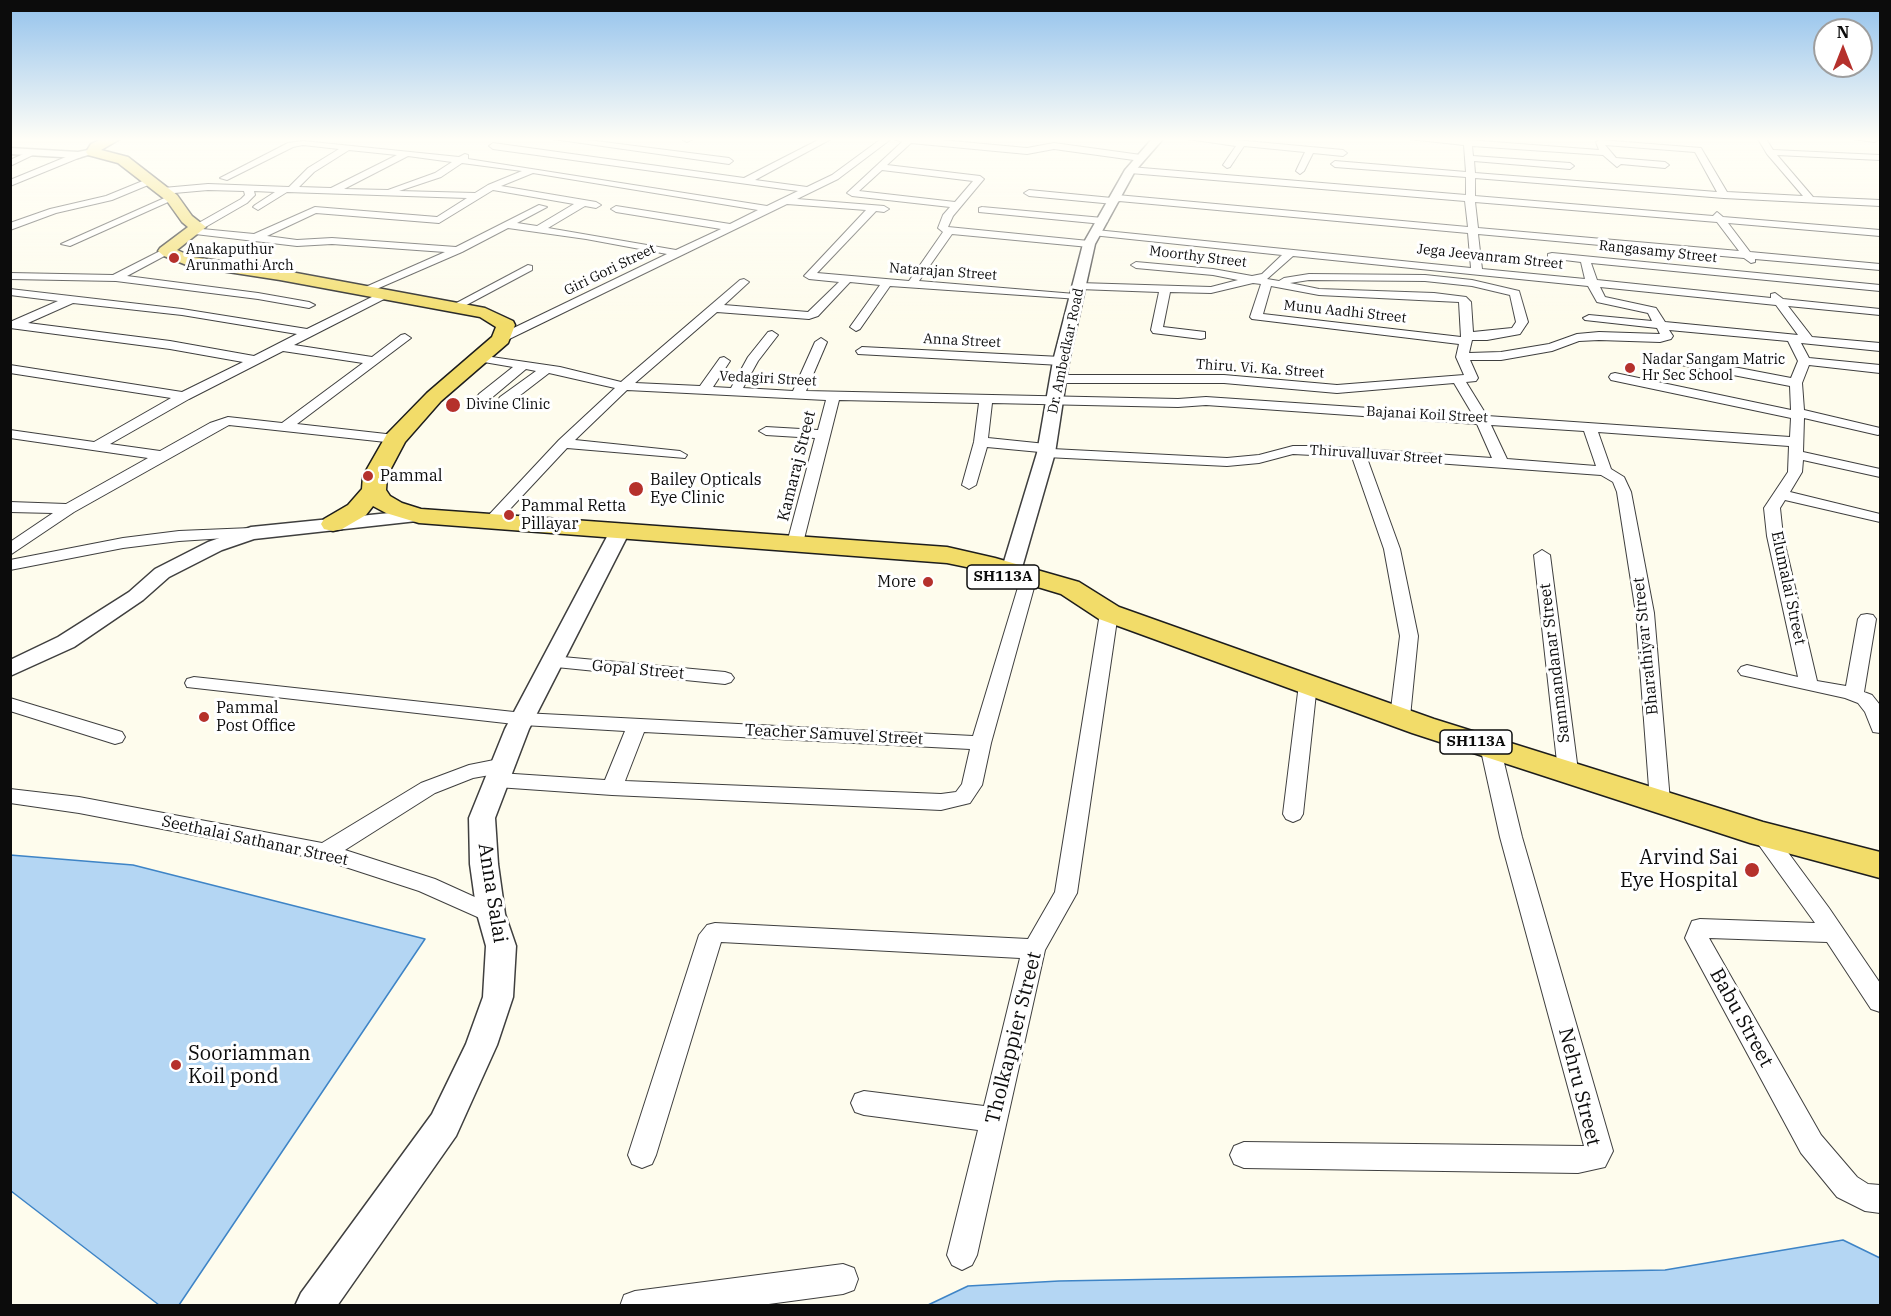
<!DOCTYPE html>
<html>
<head>
<meta charset="utf-8">
<style>
	body { margin:0 }
	#map { position:relative; width:1891px; height:1316px; overflow:hidden; background:#fefced; font-family:"IBM Plex Serif",serif }
	canvas { display:block }
	.frame { position:absolute; inset:0; border:12px solid #0c0c0c; pointer-events:none }
	.north { position:absolute; left:1813px; top:18px; width:60px; height:60px; box-sizing:border-box; background:#fff; border:2px solid #9e9e9e; border-radius:50%; rotate:0deg; font-size:16px; font-weight:700; line-height:24px; text-align:center; color:#0c0c0c }
	.north::after { content:''; display:block; margin:auto; width:21px; height:27px; background:#b5312c; clip-path:polygon(50% 0,100% 100%,50% 72%,0 100%) }
</style>
</head>
<body>
<div id="map">
<canvas width="1891" height="1316"></canvas>
<div class="frame"></div>
<div class="north">N</div>
</div>
<script>
const g = document.querySelector('canvas').getContext('2d');
g.lineJoin = 'round';
function fill(path, color) { g.fillStyle = color; g.fill(path, 'evenodd'); }
const toPath = rows => new Path2D(rows.map(r => 'M' + r).join(''));
function strokePath(path, color, width, dash) { g.strokeStyle = color; g.lineWidth = width; g.lineCap = dash ? 'butt' : 'round'; g.setLineDash(dash || []); g.stroke(path); }
function write(font, color, halo, rows, align = 'center') {
  g.font = font + ' "IBM Plex Serif",serif'; g.lineWidth = 6; g.setLineDash([]); g.textBaseline = 'middle'; g.strokeStyle = halo; g.fillStyle = color; for (const [text, x, y, turn = 0] of rows) {
    g.save(); g.translate(x, y); g.rotate((+turn || 0) * Math.PI / 180); g.textAlign = isNaN(turn) ? turn : align; if (halo) g.strokeText(text, 0, 0); g.fillText(text, 0, 0); g.restore();
  }
}
const water = toPath([
	[10,855,133,865,425,939,179,1305,159,1305,11,1191,10,855],
	[1843,1240,1880,1258,1880,1305,928,1305,968,1286,1059,1281,1665,1270,1843,1240]
]);
fill(water, '#b4d6f3');
strokePath(water, '#3e84c6', 1.5);
const minor = toPath([
	[553,139,580,139,729,158,733,161,729,164,553,139],
	[693,139,687,142,683,140,683,139,693,139],
	[820,139,831,139,755,180,807,187,832,175,881,139,891,139,838,179,797,199,884,206,889,209,884,212,876,211,817,273,909,281,943,232,938,228,943,215,950,207,852,196,847,193,902,142,894,139,930,139,1027,148,1054,143,1141,155,1145,158,1141,161,1054,149,1027,154,911,143,887,165,980,176,984,179,953,216,948,227,1089,241,1094,244,1089,247,952,234,919,281,1075,294,1081,297,1079,299,890,286,860,329,856,331,850,327,880,285,850,282,818,316,809,319,717,312,635,383,700,386,720,358,724,357,730,361,713,387,731,388,748,357,768,332,772,331,778,335,758,361,743,388,793,391,815,342,821,338,827,342,806,391,1178,399,1206,397,1473,415,1454,383,1337,393,1224,383,1058,383,1052,379,1058,375,1224,375,1337,385,1464,375,1456,357,1459,344,1252,319,1250,317,1261,284,1253,283,1211,293,1170,292,1163,327,1205,332,1205,338,1201,339,1153,333,1151,330,1159,292,1079,289,1074,286,1079,283,1211,287,1238,280,1213,275,1136,268,1131,265,1136,262,1213,269,1252,276,1262,274,1282,255,1092,235,1091,233,1096,230,1471,268,1468,233,1119,201,1114,204,1029,196,1024,193,1029,190,1112,198,1117,195,1468,227,1465,201,1130,173,1126,170,1130,167,1466,195,1466,177,1335,167,1331,164,1335,161,1466,172,1464,145,1409,139,1454,139,1599,150,1596,142,1600,140,1701,148,1727,192,1803,196,1767,154,1758,139,1766,139,1773,150,1880,155,1880,160,1777,155,1813,197,1880,200,1880,206,1724,198,1475,178,1475,196,1713,216,1717,212,1723,217,1880,230,1880,236,1728,223,1750,252,1880,264,1880,270,1755,259,1755,262,1751,263,1744,258,1478,234,1482,269,1585,279,1581,262,1548,258,1548,254,1552,253,1880,285,1880,291,1591,263,1597,280,1771,298,1771,294,1775,293,1783,299,1880,309,1880,315,1788,306,1812,337,1880,343,1880,351,1801,343,1809,358,1880,365,1880,373,1809,365,1802,383,1804,410,1880,428,1880,434,1878,435,1804,418,1803,452,1880,469,1880,477,1803,460,1802,472,1790,492,1880,514,1880,522,1785,500,1780,508,1783,536,1817,681,1846,686,1858,619,1861,615,1867,614,1873,615,1876,619,1864,692,1872,695,1880,705,1880,733,1873,732,1865,712,1858,703,1845,698,1741,675,1738,671,1741,667,1747,665,1798,677,1767,536,1764,508,1788,472,1789,446,1598,432,1611,469,1624,477,1631,492,1654,613,1670,801,1667,806,1660,808,1653,806,1650,801,1636,613,1617,492,1613,482,1601,475,1367,458,1400,549,1418,636,1410,717,1407,722,1400,723,1393,722,1390,717,1400,636,1384,549,1352,457,1293,454,1259,463,1227,466,1046,457,1041,456,1040,452,987,447,976,485,969,489,962,485,974,442,979,403,839,400,803,543,795,548,787,543,815,438,766,435,759,431,766,427,818,430,826,400,627,390,575,440,680,451,687,455,685,458,567,448,496,524,486,524,483,521,486,518,559,440,615,388,549,373,510,403,500,403,498,400,500,397,536,371,526,369,489,400,484,401,479,400,477,397,479,394,513,367,478,361,476,358,478,355,560,367,621,382,740,280,744,279,749,282,724,305,808,312,839,282,809,279,804,276,866,210,787,204,501,343,497,342,497,336,667,254,586,239,508,228,462,252,365,294,359,291,361,289,445,252,332,244,297,246,195,234,190,231,195,225,241,199,245,195,244,191,208,190,163,194,158,191,163,188,208,184,289,187,308,168,339,149,303,145,293,147,227,180,220,178,288,143,303,141,459,157,465,154,468,155,468,159,767,206,798,191,493,149,489,146,493,143,744,178,820,139],
	[1605,145,1695,152,1717,192,1475,173,1474,161,1570,169,1574,166,1570,163,1473,156,1472,146,1603,155,1617,167,1621,164,1665,168,1669,165,1665,162,1616,158,1605,145],
	[349,150,397,155,331,188,299,187,314,172,349,150],
	[408,156,452,162,435,173,388,190,344,189,408,156],
	[462,163,522,171,488,185,475,193,399,191,441,177,462,163],
	[882,170,973,181,955,202,859,191,882,170],
	[533,173,758,210,730,224,616,206,611,209,616,212,721,229,676,250,548,228,585,206,596,208,601,205,596,202,501,186,533,173],
	[493,190,574,204,537,226,517,223,547,207,539,205,456,247,332,238,297,240,267,236,316,213,439,223,493,190],
	[254,191,275,192,255,205,253,207,258,210,287,192,467,198,437,217,315,207,254,234,202,229,247,203,255,195,254,191],
	[1475,202,1717,222,1739,251,1478,228,1475,202],
	[1293,256,1588,286,1597,302,1648,313,1652,321,1589,315,1583,318,1585,320,1657,328,1660,334,1599,332,1577,334,1549,344,1501,352,1469,353,1472,340,1487,340,1520,334,1528,322,1519,291,1472,280,1425,275,1309,274,1284,278,1279,281,1267,279,1293,256],
	[1309,280,1425,281,1472,286,1510,295,1516,322,1512,328,1473,332,1471,302,1466,297,1434,293,1319,289,1290,283,1309,280],
	[1271,286,1319,295,1459,302,1461,337,1263,314,1271,286],
	[1600,287,1776,305,1798,335,1665,322,1656,308,1605,297,1600,287],
	[1669,330,1788,341,1798,361,1791,378,1676,356,1670,360,1676,364,1790,386,1791,410,1615,373,1611,374,1609,377,1611,380,1791,418,1790,437,1487,416,1466,382,1476,381,1478,378,1470,360,1501,360,1552,351,1579,341,1599,340,1660,342,1671,339,1673,336,1669,330],
	[992,403,1178,407,1206,405,1477,424,1492,458,1320,446,1293,446,1259,455,1227,458,1052,449,1051,445,1046,444,988,438,992,403],
	[1491,425,1584,431,1596,466,1507,459,1491,425],
	[1188,139,1224,139,1343,150,1347,153,1343,156,1313,153,1304,171,1300,174,1296,171,1305,152,1244,146,1230,167,1227,168,1223,165,1236,146,1188,139],
	[1854,139,1878,139,1878,140,1874,142,1854,139],
	[32,150,39,152,10,166,10,160,32,150],
	[78,152,81,153,81,157,10,186,10,180,78,152],
	[150,178,155,181,153,183,112,200,56,213,10,230,10,223,50,209,106,196,150,178],
	[169,196,177,198,70,246,61,244,169,196],
	[982,207,1103,218,1108,221,1103,224,979,212,979,208,982,207],
	[166,248,170,249,170,253,127,276,258,293,309,302,315,305,309,308,258,299,116,281,10,279,10,273,113,275,166,248],
	[528,265,532,266,532,270,457,310,453,311,447,308,528,265],
	[10,289,182,309,307,329,380,293,388,293,388,297,294,345,372,357,401,335,405,334,411,338,297,424,395,435,402,439,395,443,229,425,74,512,10,555,10,542,53,513,10,512,10,502,66,504,148,458,10,438,10,430,94,442,171,398,10,373,10,365,182,392,243,362,170,349,10,328,10,322,58,301,10,295,10,289],
	[73,303,182,315,297,334,254,356,170,341,28,323,73,303],
	[283,351,363,363,282,423,228,417,210,423,160,451,110,444,189,399,283,351],
	[862,347,1061,357,1067,361,1061,365,858,354,856,351,862,347],
	[251,528,257,530,259,533,257,536,179,541,123,548,10,570,10,560,123,538,179,531,251,528],
	[1542,550,1550,555,1578,771,1575,776,1568,778,1561,776,1558,771,1534,555,1542,550],
	[1027,579,1035,584,991,743,982,785,970,803,941,810,612,795,497,787,490,785,487,780,490,775,473,778,435,793,345,850,435,879,499,908,502,914,499,920,491,923,419,891,324,860,79,813,10,803,10,789,79,797,322,843,421,783,469,765,504,758,511,760,514,765,511,770,499,773,605,780,625,731,523,725,187,687,185,683,187,679,194,677,523,713,973,736,1019,584,1027,579],
	[644,732,970,749,962,784,956,792,941,794,625,781,644,732],
	[1109,608,1115,609,1118,613,1077,893,1045,950,977,1255,972,1265,962,1270,952,1265,947,1255,978,1130,864,1115,855,1112,851,1103,855,1094,864,1091,984,1106,1020,958,721,942,656,1155,652,1164,642,1168,632,1164,628,1155,699,935,707,925,715,923,1028,939,1055,892,1100,613,1103,609,1109,608],
	[552,656,725,672,731,674,734,678,731,682,725,684,546,666,543,662,546,658,552,656],
	[1308,678,1315,680,1317,684,1303,814,1300,819,1293,822,1286,819,1283,814,1299,684,1301,680,1308,678],
	[10,698,122,732,125,737,122,742,115,744,10,711,10,698],
	[1490,739,1497,741,1500,746,1522,837,1613,1151,1605,1167,1578,1173,1244,1168,1234,1164,1230,1155,1234,1146,1244,1142,1584,1146,1500,837,1480,746,1483,741,1490,739],
	[1762,826,1770,828,1829,908,1880,983,1880,1012,1871,1009,1827,942,1709,938,1821,1135,1857,1177,1868,1184,1880,1185,1880,1213,1865,1211,1837,1197,1801,1153,1685,938,1692,921,1700,919,1815,923,1751,834,1754,828,1762,826],
	[843,1264,854,1268,858,1279,854,1290,843,1294,754,1306,620,1306,624,1295,635,1291,843,1264]
]);
const tertiary = toPath([
	[1152,139,1163,139,1135,171,1095,244,1069,361,1055,453,1019,578,1016,582,1009,584,1002,582,999,578,1037,453,1053,361,1083,244,1125,170,1152,139],
	[10,148,78,152,93,149,98,152,78,158,10,154,10,148],
	[419,510,426,512,429,516,426,520,254,539,222,550,169,577,143,600,74,647,10,676,10,660,58,637,129,592,155,569,208,542,251,527,419,510],
	[620,525,627,527,630,531,529,729,495,818,498,864,505,914,516,946,513,997,497,1045,456,1136,337,1306,295,1306,301,1293,432,1114,466,1044,483,997,486,946,477,914,470,864,469,818,505,729,610,531,613,527,620,525]
]);
const primary = toPath([
	[102,139,120,139,101,150,128,157,177,195,192,216,206,227,177,250,193,257,280,270,485,308,513,321,515,325,508,343,441,401,405,442,387,476,386,490,390,496,402,503,421,509,947,547,995,558,1079,582,1119,607,1434,719,1763,822,1880,852,1880,878,1750,843,1412,733,1099,619,1061,594,981,570,947,563,419,523,386,513,373,506,366,515,342,529,333,531,324,529,321,524,324,519,348,505,362,489,363,476,387,434,427,393,492,337,496,327,480,317,280,280,189,266,164,256,158,251,160,248,188,227,182,222,167,201,118,163,88,155,86,152,91,144,102,139]
]);
strokePath(minor, '#3f3f3f', 2);
strokePath(tertiary, '#3f3f3f', 3);
strokePath(primary, '#1d1d1d', 3);
fill(minor, '#fff');
fill(tertiary, '#fff');
fill(primary, '#f2dc69');
const sky = g.createLinearGradient(0, 0, 0, 324);
sky.addColorStop(0, '#93c2ec');
sky.addColorStop(0.43, '#fffef7');
sky.addColorStop(1, '#fffef700');
g.fillStyle = sky;
g.fillRect(0, 0, 1891, 324);
for (const [x, y, r, color] of [
	[174,258,6,"#b5312c"],
	[1630,368,6,"#b5312c"],
	[453,405,8,"#b5312c"],
	[368,476,6,"#b5312c"],
	[636,489,8,"#b5312c"],
	[509,515,6,"#b5312c"],
	[928,582,6,"#b5312c"],
	[204,717,6,"#b5312c"],
	[1752,870,8,"#b5312c"],
	[176,1065,6,"#b5312c"]
]) { const dot = new Path2D(); dot.arc(x, y, r, 0, 2 * Math.PI); g.fillStyle = color; g.fill(dot); strokePath(dot, '#fff', 2); }
write('14px', '#0c0c0c', '#fff', [
	["Anakaputhur",186,250],
	["Arunmathi Arch",186,266],
	["Nadar Sangam Matric",1642,360],
	["Hr Sec School",1642,376],
	["Divine Clinic",466,405]
], 'left');
write('14px', '#0c0c0c', '#fff', [
	["Rangasamy Street",1658,252,6],
	["Moorthy Street",1198,257,7],
	["Jega Jeevanram Street",1490,257,6],
	["Giri Gori Street",610,270,-26],
	["Natarajan Street",943,272,4],
	["Munu Aadhi Street",1345,312,6],
	["Anna Street",962,341,3],
	["Dr. Ambedkar Road",1066,351,-78],
	["Thiru. Vi. Ka. Street",1260,369,4],
	["Vedagiri Street",768,379,3],
	["Bajanai Koil Street",1427,415,3],
	["Thiruvalluvar Street",1376,455,4]
]);
for (const [x, y, w] of [
	[1003,577,72],
	[1476,742,72]
]) { const box = new Path2D(); box.roundRect(x - w / 2, y - 12, w, 24, 4.5); g.fillStyle = '#fff'; g.fill(box); strokePath(box, '#0c0c0c', 1.5); }
write('bold 15px', '#0c0c0c', null, [
	["SH113A",1003,577],
	["SH113A",1476,742]
]);
write('16px', '#0c0c0c', '#fff', [
	["Kamaraj Street",797,466,-76],
	["Elumalai Street",1788,588,78],
	["Bharathiyar Street",1646,646,-96],
	["Sammandanar Street",1555,663,-97],
	["Gopal Street",638,670,5],
	["Teacher Samuvel Street",834,735,3],
	["Seethalai Sathanar Street",255,841,12]
]);
write('16px', '#0c0c0c', '#fff', [
	["Pammal",380,476],
	["Bailey Opticals",650,480],
	["Eye Clinic",650,498],
	["Pammal Retta",521,506],
	["Pillayar",521,524],
	["More",916,582,"right"],
	["Pammal",216,708],
	["Post Office",216,726]
], 'left');
write('20px', '#0c0c0c', '#fff', [
	["Arvind Sai",1738,858],
	["Eye Hospital",1738,881],
	["Sooriamman",188,1054,"left"],
	["Koil pond",188,1077,"left"]
], 'right');
write('20px', '#0c0c0c', '#fff', [
	["Anna Salai",492,893,81],
	["Babu Street",1741,1018,61],
	["Tholkappier Street",1014,1038,-76],
	["Nehru Street",1579,1087,76]
]);
</script>
</body>
</html>
